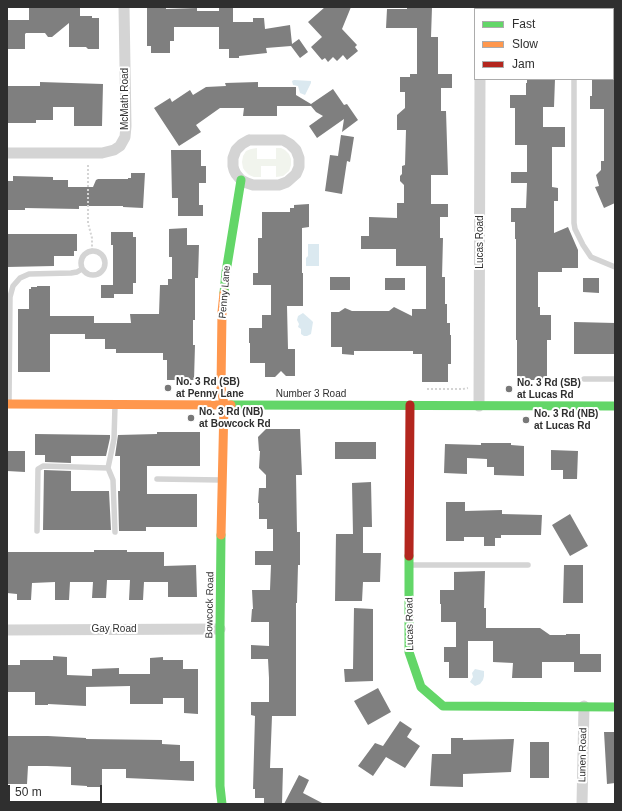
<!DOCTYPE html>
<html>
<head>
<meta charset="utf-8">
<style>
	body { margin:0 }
	#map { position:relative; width:622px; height:811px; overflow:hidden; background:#fff; font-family:Arial,sans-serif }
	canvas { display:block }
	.frame { position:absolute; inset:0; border:8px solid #2f2f2f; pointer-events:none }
	.legend { position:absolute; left:474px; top:8px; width:140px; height:72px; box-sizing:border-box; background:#fff; border:1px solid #acacac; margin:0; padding:5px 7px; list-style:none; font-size:12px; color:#2f2f2f }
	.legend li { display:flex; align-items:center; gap:8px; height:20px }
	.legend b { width:20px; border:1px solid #acacac }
	.scale { position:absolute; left:8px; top:785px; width:94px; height:18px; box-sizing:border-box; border:2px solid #2f2f2f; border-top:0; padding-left:5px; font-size:12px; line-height:14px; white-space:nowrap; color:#2f2f2f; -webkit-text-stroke:3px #fff; paint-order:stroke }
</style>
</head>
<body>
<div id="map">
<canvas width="622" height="811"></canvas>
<div class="frame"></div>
<ul class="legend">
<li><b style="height:5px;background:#63d668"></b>Fast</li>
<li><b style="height:5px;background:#ff974d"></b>Slow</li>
<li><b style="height:5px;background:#b3261e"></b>Jam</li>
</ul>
<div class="scale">50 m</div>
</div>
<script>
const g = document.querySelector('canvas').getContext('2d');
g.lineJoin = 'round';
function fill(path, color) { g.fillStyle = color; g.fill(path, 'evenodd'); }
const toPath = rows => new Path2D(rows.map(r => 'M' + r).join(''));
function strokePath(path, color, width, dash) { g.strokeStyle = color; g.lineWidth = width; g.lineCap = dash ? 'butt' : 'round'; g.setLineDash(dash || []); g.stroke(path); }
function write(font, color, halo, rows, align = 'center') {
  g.font = font + ' Arial,sans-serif'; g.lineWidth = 4; g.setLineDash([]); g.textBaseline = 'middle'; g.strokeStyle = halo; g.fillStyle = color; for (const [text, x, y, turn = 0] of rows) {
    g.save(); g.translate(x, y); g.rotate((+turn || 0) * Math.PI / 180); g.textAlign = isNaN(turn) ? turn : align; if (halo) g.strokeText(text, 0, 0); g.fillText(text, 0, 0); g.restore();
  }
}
fill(toPath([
	[257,148,257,159,276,159,276,148,281,148,285,150,289,154,291,159,291,165,289,171,283,176,276,177,276,166,261,166,261,177,254,177,249,175,245,171,243,168,242,162,243,156,246,151,251,149]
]), '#f1f4ed');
fill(toPath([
	[294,80,311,81,311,83,305,95,300,93,298,86,293,85,292,81],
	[308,244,319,244,319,266,306,266,306,258,308,256],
	[303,313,311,320,313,322,311,334,307,336,304,336,301,334,301,329,298,327,299,324,297,320,298,316],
	[475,669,484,671,484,676,483,680,480,684,475,686,470,682,473,677,472,673]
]), '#dbe9f0');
fill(toPath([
	[29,7,80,7,80,16,92,16,92,18,99,18,99,49,88,49,86,47,69,47,69,23,52,37,48,37,45,33,26,33,25,34,25,49,7,49,7,20,29,20],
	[147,7,166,7,166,9,197,8,197,11,219,11,219,7,233,7,233,22,253,22,253,18,264,18,265,29,290,25,292,44,299,39,308,52,300,58,291,46,266,48,267,53,239,56,239,58,229,58,229,49,219,49,219,27,174,27,174,41,170,41,170,53,151,53,151,46,147,46],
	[325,7,351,7,342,29,357,45,355,47,358,51,347,60,343,55,337,61,333,57,328,62,325,58,322,60,311,47,322,37,308,22],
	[407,7,432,7,431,37,438,37,438,74,452,74,452,88,441,88,441,111,446,111,448,175,431,175,431,204,448,204,448,217,440,217,440,238,443,238,442,277,445,277,445,304,447,304,447,323,450,323,450,335,451,335,451,364,448,364,448,382,422,382,422,354,413,354,413,351,354,351,354,355,342,354,342,347,331,347,331,312,339,312,345,308,352,311,389,311,394,307,412,316,412,309,426,309,426,266,396,266,396,249,361,249,361,236,369,236,369,217,397,218,397,203,404,203,404,185,400,181,400,176,402,174,402,166,405,165,406,130,397,130,397,115,405,108,405,92,400,92,400,77,410,77,410,74,417,74,417,28,386,28,387,9,407,9],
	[527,79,555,79,554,107,543,107,543,127,565,127,565,147,552,147,552,187,558,188,558,201,554,201,554,233,568,227,578,250,578,268,562,268,562,272,538,272,538,307,540,307,540,315,551,315,551,340,547,340,547,380,517,380,517,340,516,340,516,239,515,239,515,222,511,222,511,208,526,208,527,183,511,183,511,172,527,172,527,145,515,145,515,108,510,108,510,95,526,95,526,83,527,83],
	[592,79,615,79,615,203,604,208,595,187,599,186,596,175,601,170,601,161,604,161,604,109,590,109,590,96,592,96],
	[40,82,103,84,102,126,74,126,74,107,53,107,53,120,36,120,36,123,7,123,7,86,40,86],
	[258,82,258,87,296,87,296,95,311,104,333,89,344,105,347,104,358,120,342,132,344,119,317,138,309,126,323,116,316,112,311,106,277,106,277,116,243,116,244,108,220,108,196,125,201,132,179,146,154,108,170,98,172,102,190,90,193,95,206,87,226,86,225,83],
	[341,135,354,137,350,162,347,161,342,194,325,191,330,155,338,156],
	[171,150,201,150,201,166,206,166,206,183,199,183,199,205,203,205,203,216,178,216,178,198,172,198],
	[131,173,145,173,143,208,123,207,123,206,79,206,79,209,25,208,25,210,7,210,7,181,13,181,13,176,53,177,53,180,68,180,68,187,93,187,96,180,98,179,128,179,128,178,131,178],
	[309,204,309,227,302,228,302,273,303,273,303,306,287,306,288,349,295,349,295,376,286,376,281,371,275,377,265,377,265,363,250,363,250,343,249,343,249,328,262,328,262,315,271,315,271,285,253,285,253,273,258,273,258,238,262,238,262,212,290,212,290,208,294,208,294,205],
	[187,228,187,245,199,245,198,278,195,278,195,320,193,320,193,345,195,345,194,380,167,380,167,360,163,360,163,353,116,353,116,349,105,349,105,339,85,339,85,334,50,334,50,372,18,372,18,309,29,309,29,289,31,289,31,287,37,287,37,286,50,286,50,316,94,316,94,323,131,323,130,314,159,314,160,285,168,285,168,279,172,279,172,257,169,257,169,229],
	[111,232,133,232,133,237,136,237,136,283,133,283,133,294,114,294,114,298,101,298,101,285,113,285,113,245,111,245],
	[7,234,77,234,77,251,74,251,74,256,54,256,54,266,7,267],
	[330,277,350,277,350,290,330,290],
	[385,278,405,278,405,290,385,290],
	[583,278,599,278,599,293,583,292],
	[574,322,615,323,615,354,574,354],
	[266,429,300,429,302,475,296,475,297,532,300,532,300,565,298,565,297,603,296,603,296,716,272,716,270,768,283,768,282,804,264,804,264,798,255,798,255,789,253,789,255,716,251,715,251,702,269,702,269,678,268,659,251,659,251,645,269,646,269,622,251,622,252,609,253,609,252,590,270,590,271,565,255,565,255,551,273,551,273,529,267,529,267,519,259,519,259,503,258,503,259,488,266,488,266,475,259,468,260,451,259,451,258,437],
	[157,432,200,432,200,466,147,466,147,494,197,494,197,527,146,527,146,531,119,531,118,491,120,491,120,456,115,456,118,435,157,434],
	[35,434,110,435,110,438,106,456,71,456,71,463,45,462,45,455,35,455],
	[335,442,376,442,376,459,335,459],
	[481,443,511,443,511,445,524,446,524,476,494,475,494,467,487,467,487,459,467,458,467,474,444,473,445,444,481,445],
	[551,450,578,451,577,479,563,479,563,470,551,470],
	[7,451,25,451,25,472,7,471],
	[44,470,71,471,71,491,109,491,111,530,43,530],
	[371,482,372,527,363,527,363,553,381,553,380,582,363,582,362,601,335,601,336,534,353,534,352,483],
	[446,502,465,502,465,511,502,510,502,514,542,515,541,535,501,535,501,538,495,538,495,546,484,546,484,537,464,537,464,541,446,541],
	[570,514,588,546,570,556,552,525],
	[94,550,127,550,127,552,164,552,164,566,196,565,197,597,168,597,168,582,144,582,143,600,129,600,130,580,107,580,106,598,92,598,93,582,70,582,69,600,55,600,55,582,32,583,31,600,17,600,17,594,7,593,7,552,94,552],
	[564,565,583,565,583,603,563,603],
	[485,571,484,608,486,608,486,628,540,628,550,635,566,635,566,634,580,634,580,654,601,654,601,672,574,672,574,662,542,662,542,678,512,678,513,663,493,662,493,641,468,641,468,678,449,678,449,662,444,662,444,647,456,647,456,622,441,622,441,604,440,604,440,590,454,590,454,572],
	[354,608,373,609,373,681,345,682,344,669,353,669],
	[53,656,67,657,67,675,92,676,92,669,119,668,119,674,150,674,150,658,163,657,163,660,183,660,183,669,198,669,198,714,184,713,184,698,163,698,163,704,130,704,130,686,86,687,86,706,48,704,48,705,35,705,35,692,7,692,7,665,20,665,20,660,53,660],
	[378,688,391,712,368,725,354,701],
	[400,721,412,729,407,737,420,746,405,768,386,757,373,776,358,766,375,743,383,746],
	[604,732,615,732,615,783,607,784],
	[7,736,48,736,86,738,86,739,162,740,162,744,180,745,180,761,194,761,194,781,126,778,126,769,102,769,102,787,87,787,87,786,71,785,71,767,47,766,28,766,27,784,7,784],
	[451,738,463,738,463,740,514,739,511,772,463,774,463,787,430,786,432,754,451,754],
	[530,742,549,742,549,778,530,778],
	[299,775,309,780,303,793,324,804,284,804]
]), '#7f7f7f');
strokePath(toPath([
	[88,165,88,223,92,238,92,251],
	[427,389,463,389,468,388]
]), '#d4d4d4', 2, [2, 2]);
strokePath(toPath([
	[574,9,574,7],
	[574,79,574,223,575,229,583,245,591,257,615,267],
	'81 263a12 12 0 1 1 24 0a12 12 0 1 1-24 0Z',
	[584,379,615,379],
	[9,402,10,297,13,286,20,278,29,274,71,273,77,272,82,269],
	[115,406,114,439,108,468,113,480,115,532],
	[157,479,221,480],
	[37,531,38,469,43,466,108,468],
	[410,565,528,565]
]), '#d4d4d4', 5.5);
strokePath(toPath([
	[480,9,480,7],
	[249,140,283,140,290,144,296,150,299,158,299,167,296,174,287,182,279,185,253,185,247,183,241,180,236,174,234,170,233,166,233,158,236,150,242,144,249,140],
	[7,153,102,153,114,150,120,146,125,137,126,126,124,7],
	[479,406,480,79],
	[7,630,220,629],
	[582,804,584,706]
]), '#d4d4d4', 11);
strokePath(toPath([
	[224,293,226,272,241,180],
	[231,405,615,406],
	[221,535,220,629,220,786,222,804],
	[409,556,409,652,421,687,443,706,615,707]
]), '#63d668', 9);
strokePath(toPath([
	[7,404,231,405],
	[221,535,224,405,221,387,222,312,224,293]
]), '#ff974d', 9);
strokePath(toPath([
	[409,556,410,405]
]), '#b3261e', 9);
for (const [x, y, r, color] of [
	[168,388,4,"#787878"],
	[509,389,4,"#787878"],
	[191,418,4,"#787878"],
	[526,420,4,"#787878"]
]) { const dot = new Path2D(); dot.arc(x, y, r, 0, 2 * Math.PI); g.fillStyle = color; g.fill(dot); strokePath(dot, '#fff', 1.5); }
write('10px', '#2f2f2f', '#fff', [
	["McMath Road",125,99,-90],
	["Lucas Road",480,242,-90],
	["Penny Lane",225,292,-85],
	["Number 3 Road",311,394],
	["Bowcock Road",210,605,-89],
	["Lucas Road",410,624,-91],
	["Gay Road",114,629],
	["Lunen Road",583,755,-89]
]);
write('bold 10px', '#2f2f2f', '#fff', [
	["No. 3 Rd (SB)",176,382],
	["at Penny Lane",176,394],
	["No. 3 Rd (SB)",517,383],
	["at Lucas Rd",517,395],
	["No. 3 Rd (NB)",199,412],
	["at Bowcock Rd",199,424],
	["No. 3 Rd (NB)",534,414],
	["at Lucas Rd",534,426]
], 'left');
</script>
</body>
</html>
